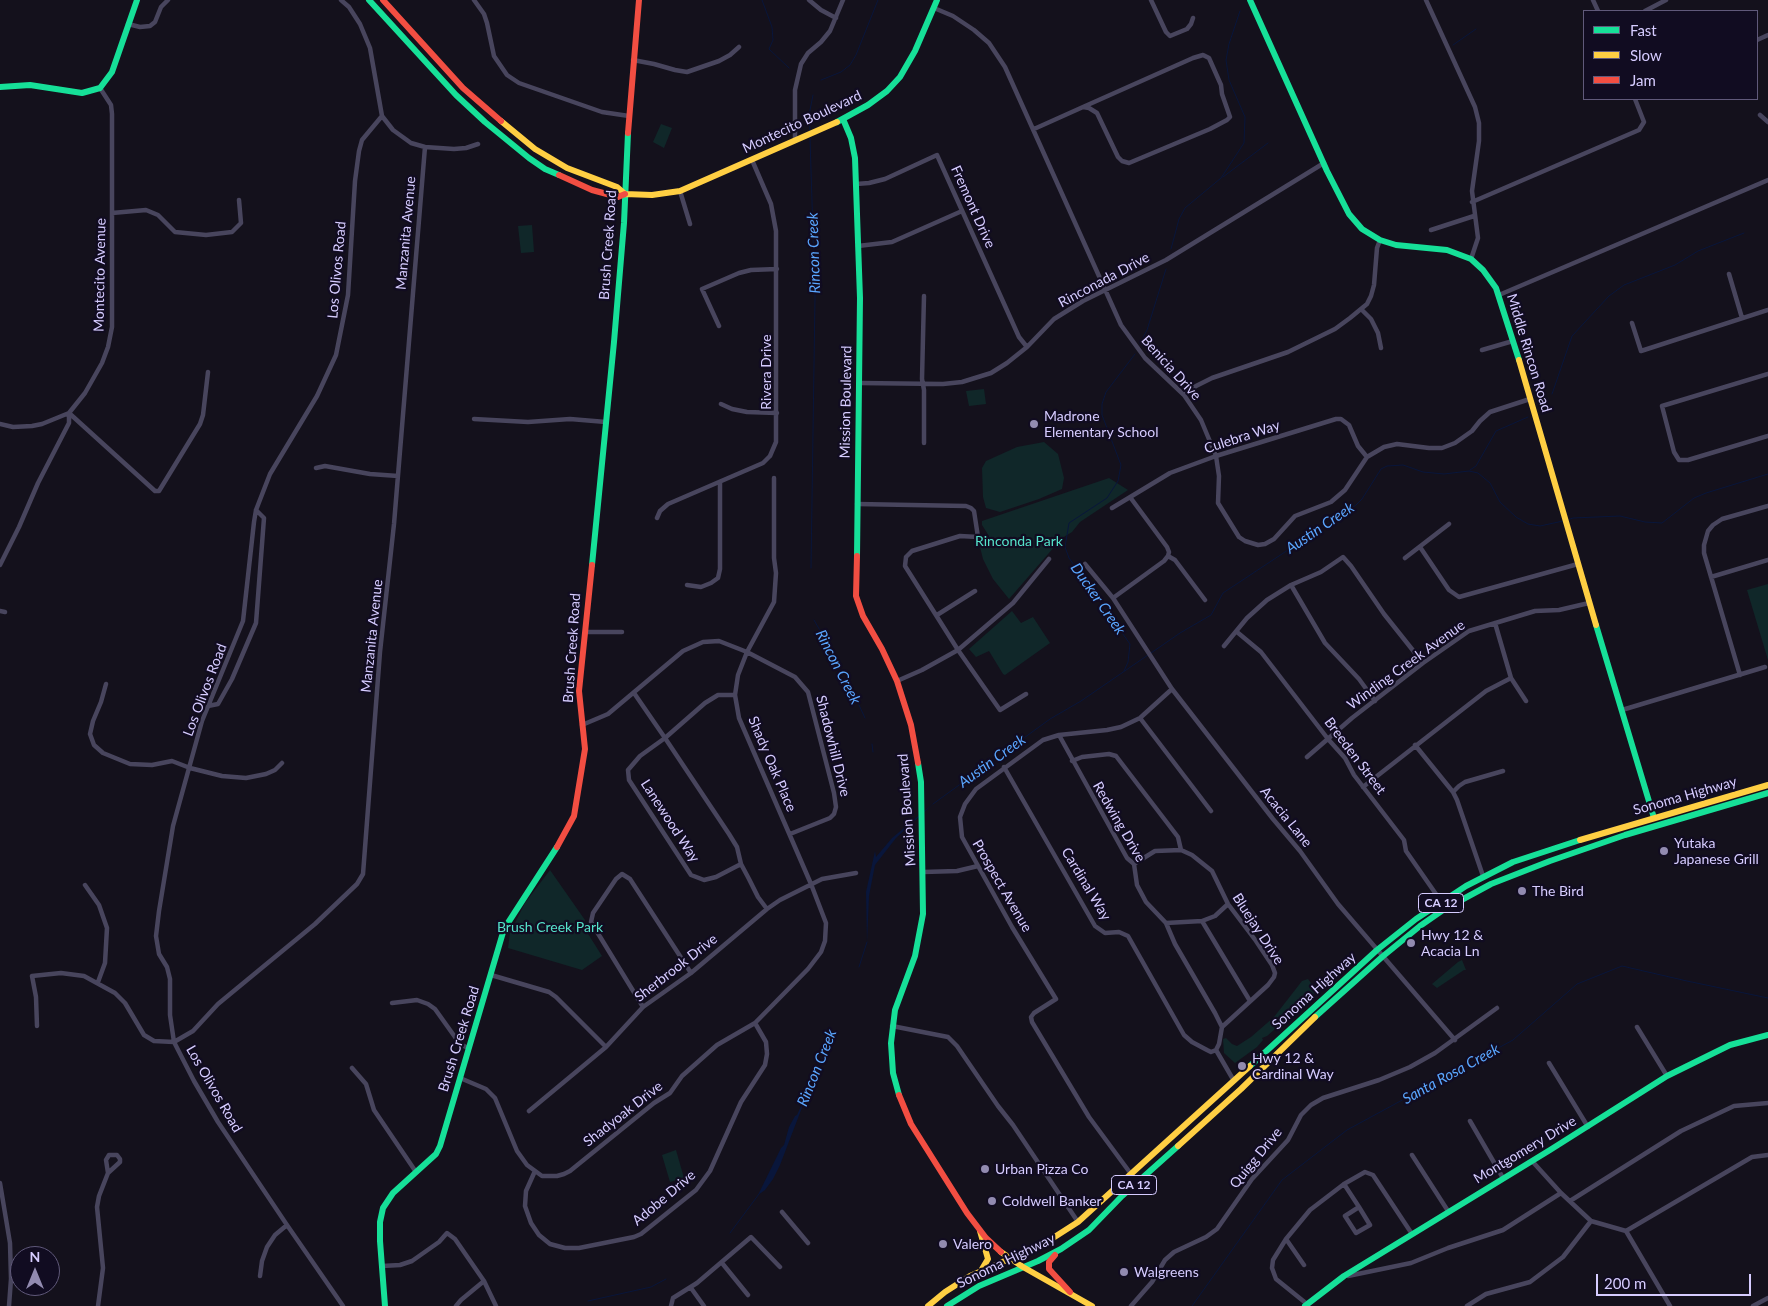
<!DOCTYPE html>
<html>
<head>
<meta charset="utf-8">
<style>
	body { margin:0 }
	#map { position:relative; width:1768px; height:1306px; overflow:hidden; background:#14111c; font-family:Lato,sans-serif }
	canvas { display:block }
	.legend { position:absolute; left:1583px; top:10px; width:175px; height:90px; box-sizing:border-box; background:#110c21; border:1px solid #60597a; margin:0; padding:6px 9px; list-style:none; font-size:15px; color:#d6ccff }
	.legend li { display:flex; align-items:center; gap:10px; height:25px }
	.legend b { width:25px; border:1px solid #60597a }
	.north { position:absolute; left:10px; top:1246px; width:50px; height:50px; box-sizing:border-box; background:#110c21; border:1px solid #60597a; border-radius:50%; rotate:0deg; font-size:14px; font-weight:700; line-height:20px; text-align:center; color:#d6ccff }
	.north::after { content:''; display:block; margin:auto; width:18px; height:22px; background:#928bb0; clip-path:polygon(50% 0,100% 100%,50% 72%,0 100%) }
	.scale { position:absolute; left:1596px; top:1274px; width:155px; height:22px; box-sizing:border-box; border:2px solid #d6ccff; border-top:0; padding-left:6px; font-size:15px; line-height:18px; white-space:nowrap; color:#d6ccff; -webkit-text-stroke:4px #110c21; paint-order:stroke }
</style>
</head>
<body>
<div id="map">
<canvas width="1768" height="1306"></canvas>
<ul class="legend">
<li><b style="height:6px;background:#16e098"></b>Fast</li>
<li><b style="height:6px;background:#ffcf43"></b>Slow</li>
<li><b style="height:6px;background:#f24e42"></b>Jam</li>
</ul>
<div class="north">N</div>
<div class="scale">200 m</div>
</div>
<script>
const g = document.querySelector('canvas').getContext('2d');
g.lineJoin = 'round';
function fill(path, color) { g.fillStyle = color; g.fill(path, 'evenodd'); }
const toPath = rows => new Path2D(rows.map(r => 'M' + r).join(''));
function strokePath(path, color, width, dash) { g.strokeStyle = color; g.lineWidth = width; g.lineCap = dash ? 'butt' : 'round'; g.setLineDash(dash || []); g.stroke(path); }
function write(font, color, halo, rows, align = 'center') {
  g.font = font + ' Lato,sans-serif'; g.lineWidth = 4.5; g.setLineDash([]); g.textBaseline = 'middle'; g.strokeStyle = halo; g.fillStyle = color; for (const [text, x, y, turn = 0] of rows) {
    g.save(); g.translate(x, y); g.rotate((+turn || 0) * Math.PI / 180); g.textAlign = isNaN(turn) ? turn : align; if (halo) g.strokeText(text, 0, 0); g.fillText(text, 0, 0); g.restore();
  }
}
fill(toPath([
	[661,124,672,128,664,148,653,142],
	[532,225,534,252,521,253,518,226],
	[984,389,986,404,969,406,966,391],
	[1044,442,1058,454,1064,478,1062,489,1039,499,1000,512,986,508,983,497,982,468,986,461,1017,447],
	[1109,478,1128,490,1080,522,1072,532,1062,538,1009,599,993,579,983,559,980,547,989,541,989,536,982,525,982,521],
	[1768,584,1768,660,1747,590],
	[1012,611,1021,623,1033,617,1050,643,1005,675,1003,674,989,651,976,657,969,649],
	[550,870,585,920,585,929,602,956,582,970,508,948,510,933,525,903],
	[1462,960,1466,970,1464,970,1437,988,1432,984,1458,962],
	[1308,979,1317,991,1302,1005,1301,1004,1297,1006,1298,1008,1286,1019,1284,1018,1281,1021,1282,1023,1267,1036,1262,1038,1263,1040,1257,1047,1235,1063,1224,1053,1223,1039,1226,1038,1232,1044,1237,1046,1251,1037,1274,1017,1302,981],
	[676,1150,684,1178,670,1182,662,1155]
]), '#102729');
fill(toPath([
	[934,803,896,838,875,865,869,896,867,943,866,892,875,851,876,857,892,838],
	[808,1092,780,1165,773,1179,765,1190,758,1195,781,1148,784,1145,789,1127,795,1116,797,1115,802,1104,801,1101]
]), '#09163b');
strokePath(toPath([
	[762,0,772,27,773,40,769,49,789,68],
	[1453,45,1476,29],
	[821,80,841,72,850,65,856,55,878,0],
	[810,131,809,115,813,95],
	[810,138,815,297,811,568],
	[1223,177,1268,143],
	[1171,249,1179,219,1185,208,1221,178,1244,143,1245,117,1229,80,1226,60,1229,44,1240,11],
	[1140,343,1147,330,1166,269],
	[1552,394,1572,336,1609,296,1624,285,1675,265,1698,251,1744,233],
	[1543,414,1548,407],
	[1470,470,1476,466,1496,431,1528,417],
	[1567,520,1573,518,1620,516,1645,522,1662,523,1694,498,1706,493,1768,474],
	[814,620,837,660],
	[1151,653,1180,633,1211,615,1223,593,1356,505,1362,499,1381,469,1387,466,1403,465,1423,472,1444,474,1469,471,1478,473,1490,483,1500,502,1516,517,1528,524,1540,526,1563,521],
	[1124,671,1128,662,1130,644,1069,558,1065,547,1069,523,1107,498,1118,481,1121,465,1102,415,1102,404,1106,392,1135,354],
	[846,677,865,718],
	[872,744,873,752],
	[933,804,1050,719,1081,701,1148,655],
	[859,967,867,942],
	[808,1092,826,1050],
	[730,1233,759,1194],
	[588,1301,651,1287,666,1279],
	[1192,1306,1282,1180,1347,1130,1513,1040,1577,984,1622,966,1687,981,1768,998]
]), '#09163b', 1);
strokePath(toPath([
	[341,0,349,7,360,24,370,48,382,116,393,130,411,143,425,147,454,149,466,148,478,144],
	[474,0,484,14,487,23,494,56,507,75,519,83,602,112,629,116],
	[809,0,821,10,836,18],
	[1151,0,1166,32,1170,36,1187,29,1191,24,1193,18],
	[1426,0,1475,107,1479,123,1479,141,1472,191,1478,238,1471,259],
	[1593,0,1598,11],
	[934,8,953,16,974,30,989,43,1005,67,1121,325,1145,358,1184,395,1201,420,1216,456,1219,476,1218,503,1239,537,1245,541,1258,545,1265,544,1274,539,1295,516,1331,502,1345,490,1367,457,1384,447,1397,444,1429,448,1442,448,1455,443,1472,431,1480,421,1490,412,1530,399],
	[1645,11,1666,0],
	[128,24,140,27,150,26,155,22,161,7,168,0],
	[1757,40,1768,35],
	[633,60,654,64,675,70,687,72,719,61,730,55,739,47],
	[1760,115,1768,122],
	[1034,129,1083,107,1089,108,1097,113,1118,157,1122,161,1129,163,1210,129,1227,120,1230,117,1222,94,1221,85,1209,58,1203,55,1193,58,1083,107],
	[795,140,795,90,801,64,808,53,821,42,830,31,843,0],
	[856,184,869,183,885,179,937,155,1019,337,1027,347],
	[680,191,690,224],
	[1472,202,1639,130,1644,122,1635,99],
	[112,213,146,210,158,215,175,232,206,235,232,232,241,223,239,200],
	[1431,230,1474,216],
	[858,246,892,242,962,211],
	[1729,274,1742,318],
	[1499,295,1768,180],
	[1361,309,1371,319,1378,333,1381,348],
	[1632,323,1641,351,1768,310],
	[719,326,702,289,739,273,751,270,777,269],
	[1482,350,1513,341],
	[1768,374,1662,406,1674,452,1679,460,1688,460,1768,436],
	[859,383,943,384,962,382,991,373,1007,363,1027,347,1054,319,1083,301,1166,260,1324,163],
	[1184,395,1196,386,1212,378,1288,352,1335,329,1350,318,1367,304,1371,296,1374,285,1377,248,1380,240],
	[721,404,732,409,747,412,777,413],
	[69,413,155,491,159,491,200,424,203,415,208,372],
	[474,419,528,422,570,419,606,422],
	[0,424,13,427,32,426,42,424,69,413,85,393,102,363,108,347,112,327,112,114,111,105,100,88],
	[924,443,924,390,922,379,924,296],
	[316,468,325,466,370,474,398,476],
	[857,504,966,506,971,508,974,511,978,537,960,536,912,551,906,557,905,566,958,650,1000,710,1026,694],
	[1112,508,1170,473,1216,456,1336,419,1341,419,1349,425,1358,446,1367,457],
	[657,518,660,511,668,504,763,463,770,456,776,442,776,231,771,204,752,160],
	[1420,547,1449,590,1459,597,1578,564],
	[1168,556,1175,560,1205,600],
	[1405,558,1449,524],
	[1085,564,1113,598,1172,689,1273,819,1300,851,1338,904,1455,1040],
	[0,565,19,527,38,483,69,423,69,413],
	[1711,577,1768,560],
	[687,585,701,587,711,583,718,578,720,569,720,482],
	[1291,585,1325,643,1359,679,1375,701],
	[1113,598,1164,561,1168,556,1169,552,1167,547,1130,497],
	[0,611,5,612],
	[937,615,975,591],
	[1495,623,1511,678,1526,701],
	[585,632,622,632],
	[1237,632,1261,652,1328,739,1345,758,1354,775,1404,840,1406,851,1438,897,1440,903],
	[1224,646,1247,618,1267,600,1291,585,1321,572,1343,557,1351,566,1384,614,1423,663],
	[1740,675,1704,553,1704,545,1708,531,1713,525,1722,519,1768,506],
	[897,681,922,670,958,650,1013,603,1049,559],
	[106,684,101,702,93,721,90,734,94,745,103,753,130,764,152,765,172,761,190,768,222,776,246,778,266,774,275,770,282,763],
	[634,693,665,738,729,834,737,847,741,864,749,879,758,897,767,909],
	[735,695,718,695,705,703,665,738,640,756,628,770,629,780,691,875,704,880,716,877,741,864],
	[208,706,218,704,232,679,256,623,264,518,256,510],
	[1622,710,1765,667],
	[1140,718,1211,811],
	[582,725,608,714,683,651,703,642,719,641,747,652,795,677,808,692,834,793,836,807,834,814,830,818,790,834],
	[1059,735,1127,858,1134,864,1137,885,1146,902,1166,923,1175,944,1215,1013,1222,1027,1219,1044,1216,1050],
	[1415,745,1453,792,1457,800,1483,876],
	[1307,757,1352,718,1423,663,1469,631,1535,611,1559,610,1589,603],
	[1072,761,1082,757,1109,754,1116,756,1178,837,1181,850,1192,855,1212,871,1228,904,1256,941,1272,965,1275,973,1274,977,1268,985,1222,1027],
	[1004,767,1095,926,1105,933,1119,932,1128,936,1184,1035,1192,1042,1207,1050,1211,1052,1216,1050,1234,1081],
	[1363,787,1486,691,1511,678],
	[1453,792,1459,786,1465,782,1503,771],
	[1134,864,1155,851,1181,850],
	[923,872,957,871,978,866],
	[85,885,99,905,107,928,105,963,98,982],
	[1202,921,1250,1001],
	[1166,923,1202,921,1215,916,1228,904],
	[491,975,549,992,556,997,606,1047],
	[392,1003,417,1000,428,1004,435,1009,460,1044,468,1048],
	[643,1007,591,922,593,913,616,879,622,874,630,879,691,973],
	[37,1026,36,997,32,976,61,973,84,976,115,993,125,1003,144,1035,154,1041,174,1042,193,1031,218,1004,315,924,357,884,363,874,380,652,394,524,425,147],
	[892,1026,948,1037,957,1046,998,1106,1013,1125,1078,1222],
	[1637,1027,1667,1076],
	[1549,1063,1588,1127],
	[352,1068,366,1084,374,1110,416,1172],
	[460,1078,486,1089,495,1098,517,1151,527,1165,542,1176,557,1176,564,1174,570,1171,654,1103,670,1093,682,1076,717,1045,755,1023,808,969,821,952,825,941,826,923,811,884,739,718,735,695,738,675,747,652,774,602,776,573,774,558,774,478],
	[529,1111,606,1047,643,1007,691,973,767,909,780,900,822,879,856,873],
	[1470,1121,1503,1178],
	[1412,1155,1448,1211],
	[1532,1161,1561,1193,1591,1221,1626,1231,1670,1306],
	[535,1171,526,1191,525,1206,531,1223,539,1235,550,1244,565,1248,579,1248,634,1237,641,1234,696,1190,710,1171,741,1102,765,1065,767,1054,766,1042,755,1023],
	[1131,1174,1089,1117,1032,1022,1031,1017,1034,1013,1056,999,1012,927,962,837,960,817,965,804,976,789,1043,740,1059,735,1107,730,1121,727,1140,718,1172,689],
	[0,1183,10,1243,11,1279,9,1306],
	[1344,1184,1359,1207,1370,1225,1356,1233,1345,1216,1359,1207],
	[1570,1201,1681,1131,1734,1106,1768,1103],
	[782,1212,808,1243],
	[1626,1231,1752,1157,1768,1155],
	[1286,1239,1304,1265],
	[722,1263,748,1295],
	[382,1266,400,1265,412,1261,439,1242,447,1233,455,1239,484,1281,496,1306],
	[260,1276,262,1261,267,1247,275,1235,287,1225],
	[1348,1276,1411,1263,1448,1248,1503,1230,1561,1193],
	[691,1288,704,1306],
	[1307,1304,1276,1279,1272,1268,1273,1260,1286,1239,1310,1210,1344,1184,1365,1172,1373,1175,1412,1234],
	[98,1306,103,1268,97,1207,99,1196,108,1173,120,1162,120,1159,117,1155,109,1155,106,1160,108,1173],
	[343,1306,287,1225,218,1122,194,1081,174,1042,170,1015,170,979,167,967,159,954,156,936,159,911,173,826,202,721,243,621,254,522,256,510,270,474,317,396,336,355,348,295,355,181,359,151,362,140,382,116],
	[456,1306,461,1300,484,1281],
	[671,1306,673,1298,697,1283,751,1237,780,1267],
	[1131,1306,1152,1282,1165,1260,1174,1252,1206,1237,1217,1229,1252,1179,1288,1140,1301,1115,1311,1105,1323,1098,1379,1080,1410,1067,1435,1053,1497,1008],
	[1467,1306,1486,1294,1530,1282,1563,1257,1591,1221],
	[1753,1306,1768,1298]
]), '#48455d', 4.5);
strokePath(toPath([
	[369,0,456,95,485,122,529,158,545,169,559,175],
	[1250,0,1327,171,1349,214,1362,229,1380,240,1396,245,1447,250,1471,259,1483,270,1496,288,1519,360],
	[0,87,30,85,82,93,100,88,112,72,137,0],
	[843,119,851,138,855,158,860,298,857,556],
	[837,122,868,105,887,91,900,77,915,51,937,0],
	[592,565,614,342,624,223,628,133],
	[1596,625,1654,818],
	[1315,1017,1382,957,1420,926,1443,910,1491,884,1550,861,1625,835,1768,793],
	[1250,1066,1377,950,1416,919,1466,886,1513,862,1580,840],
	[899,1095,893,1073,891,1043,895,1010,915,956,923,914,921,782,918,763],
	[385,1306,380,1241,380,1222,383,1208,393,1193,436,1154,440,1146,504,929,557,847],
	[947,1306,979,1286,1038,1261,1061,1249,1089,1230,1122,1196,1178,1146],
	[1305,1306,1344,1276,1550,1150,1667,1076,1730,1045,1768,1035]
]), '#16e098', 6);
strokePath(toPath([
	[501,121,535,149,567,168,617,187,625,194],
	[625,194,652,195,680,191,837,122],
	[1519,360,1596,625],
	[1580,840,1768,785],
	[1178,1146,1241,1089,1315,1017],
	[980,1231,988,1259,982,1269],
	[1001,1252,1023,1267,1092,1306],
	[928,1306,945,1292,970,1276,1042,1245,1078,1222,1250,1066]
]), '#ffcf43', 6);
strokePath(toPath([
	[383,0,463,88,501,121],
	[628,133,639,0],
	[559,175,592,190,618,197,625,194],
	[857,556,856,596,863,616,882,649,897,681,911,725,918,763],
	[557,847,574,816,585,749,579,691,592,565],
	[899,1095,911,1124,967,1213,986,1238,1001,1252],
	[1055,1255,1049,1262,1049,1269,1070,1292]
]), '#f24e42', 6);
for (const [x, y, r, color] of [
	[1034,424,5,"#928bb0"],
	[1664,851,5,"#928bb0"],
	[1522,891,5,"#928bb0"],
	[1411,943,5,"#928bb0"],
	[1242,1066,5,"#928bb0"],
	[985,1169,5,"#928bb0"],
	[992,1201,5,"#928bb0"],
	[943,1244,5,"#928bb0"],
	[1124,1272,5,"#928bb0"]
]) { const dot = new Path2D(); dot.arc(x, y, r, 0, 2 * Math.PI); g.fillStyle = color; g.fill(dot); strokePath(dot, '#110c21', 2); }
for (const [x, y, w] of [
	[1441,903,45],
	[1134,1185,45]
]) { const box = new Path2D(); box.roundRect(x - w / 2, y - 9.5, w, 19, 4); g.fillStyle = '#110c21'; g.fill(box); strokePath(box, '#d6ccff', 1); }
write('bold 12px', '#d6ccff', null, [
	["CA 12",1441,903],
	["CA 12",1134,1185]
]);
write('14px', '#d6ccff', '#110c21', [
	["Montecito Boulevard",802,122,-25],
	["Fremont Drive",973,207,66],
	["Manzanita Avenue",406,233,-85],
	["Brush Creek Road",608,245,-86],
	["Los Olivos Road",337,270,-85],
	["Montecito Avenue",100,275,-89],
	["Rinconada Drive",1104,280,-28],
	["Middle Rincon Road",1529,353,73],
	["Benicia Drive",1171,368,48],
	["Rivera Drive",766,372,-90],
	["Mission Boulevard",846,402,-89],
	["Culebra Way",1242,437,-18],
	["Manzanita Avenue",372,636,-84],
	["Brush Creek Road",572,648,-86],
	["Winding Creek Avenue",1406,665,-36],
	["Los Olivos Road",205,690,-69],
	["Shadowhill Drive",833,746,76],
	["Breeden Street",1355,756,53],
	["Shady Oak Place",772,764,67],
	["Sonoma Highway",1685,796,-16],
	["Mission Boulevard",907,810,-94],
	["Acacia Lane",1286,817,51],
	["Lanewood Way",670,821,57],
	["Redwing Drive",1119,822,60],
	["Cardinal Way",1086,884,59],
	["Prospect Avenue",1002,886,60],
	["Bluejay Drive",1258,929,57],
	["Sherbrook Drive",676,968,-38],
	["Sonoma Highway",1314,991,-42],
	["Brush Creek Road",459,1039,-73],
	["Los Olivos Road",214,1089,60],
	["Shadyoak Drive",623,1114,-38],
	["Montgomery Drive",1525,1150,-31],
	["Quigg Drive",1256,1158,-51],
	["Adobe Drive",664,1198,-40],
	["Sonoma Highway",1006,1261,-26]
]);
write('14px', '#d6ccff', '#110c21', [
	["Madrone",1044,416],
	["Elementary School",1044,432],
	["Yutaka",1674,843],
	["Japanese Grill",1674,859],
	["The Bird",1532,891],
	["Hwy 12 &",1421,935],
	["Acacia Ln",1421,951],
	["Hwy 12 &",1252,1058],
	["Cardinal Way",1252,1074],
	["Urban Pizza Co",995,1169],
	["Coldwell Banker",1002,1201],
	["Valero",953,1244],
	["Walgreens",1134,1272]
], 'left');
write('14px', '#55e2ca', '#110c21', [
	["Rinconda Park",1019,541],
	["Brush Creek Park",550,927]
]);
write('italic 15px', '#5aa6ff', '#110c21', [
	["Rincon Creek",814,253,-92],
	["Austin Creek",1320,528,-34],
	["Ducker Creek",1098,599,55],
	["Rincon Creek",838,667,63],
	["Austin Creek",992,761,-36],
	["Rincon Creek",817,1068,-68],
	["Santa Rosa Creek",1451,1074,-29]
]);
</script>
</body>
</html>
